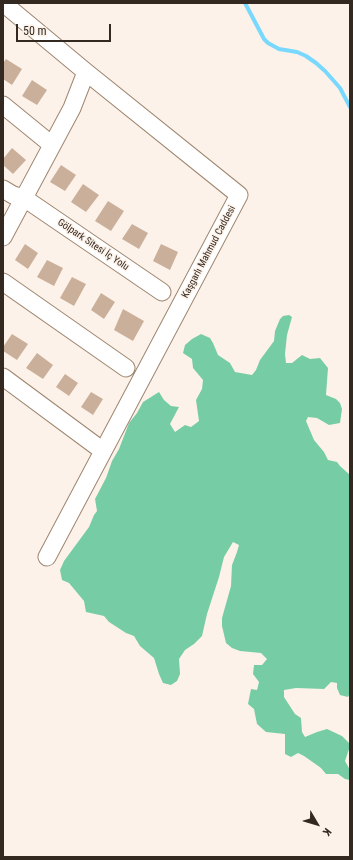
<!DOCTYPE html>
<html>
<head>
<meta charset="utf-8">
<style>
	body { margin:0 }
	#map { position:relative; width:353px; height:860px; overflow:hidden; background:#fdf2e9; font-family:"Roboto Condensed",sans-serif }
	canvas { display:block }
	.frame { position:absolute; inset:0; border:4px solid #332920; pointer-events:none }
	.north { position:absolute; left:297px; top:804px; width:40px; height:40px; -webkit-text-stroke:3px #fdf2e9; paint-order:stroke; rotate:128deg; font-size:11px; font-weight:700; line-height:16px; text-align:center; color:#332920 }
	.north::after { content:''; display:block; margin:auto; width:14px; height:18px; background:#332920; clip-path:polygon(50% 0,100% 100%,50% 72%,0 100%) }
	.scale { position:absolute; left:16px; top:24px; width:95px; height:18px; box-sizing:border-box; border:2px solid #332920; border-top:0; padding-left:5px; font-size:12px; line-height:14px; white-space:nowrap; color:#332920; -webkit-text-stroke:3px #fdf2e9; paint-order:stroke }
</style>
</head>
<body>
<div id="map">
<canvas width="353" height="860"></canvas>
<div class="frame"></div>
<div class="north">K</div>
<div class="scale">50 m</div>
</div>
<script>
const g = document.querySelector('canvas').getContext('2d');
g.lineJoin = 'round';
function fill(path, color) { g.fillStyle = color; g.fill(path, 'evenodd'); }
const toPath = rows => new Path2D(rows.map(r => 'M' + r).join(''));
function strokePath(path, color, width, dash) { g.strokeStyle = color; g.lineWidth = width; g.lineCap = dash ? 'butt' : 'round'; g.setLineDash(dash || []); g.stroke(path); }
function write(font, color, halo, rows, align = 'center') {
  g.font = font + ' "Roboto Condensed",sans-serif'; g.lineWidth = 3; g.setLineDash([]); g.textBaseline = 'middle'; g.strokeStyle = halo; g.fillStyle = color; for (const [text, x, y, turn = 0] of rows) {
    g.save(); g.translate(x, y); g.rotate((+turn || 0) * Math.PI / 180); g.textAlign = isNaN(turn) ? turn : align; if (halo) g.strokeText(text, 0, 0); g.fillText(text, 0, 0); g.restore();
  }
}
fill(toPath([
	[289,315,292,317,287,335,285,354,286,363,292,363,302,355,310,359,320,358,328,368,326,395,336,399,340,403,342,409,340,423,329,425,317,418,308,417,306,421,314,440,324,452,328,460,337,462,340,466,350,475,350,693,348,697,340,695,337,688,337,683,331,682,324,689,296,688,284,690,284,697,295,714,301,718,302,732,305,737,317,732,327,729,342,736,350,744,350,747,348,752,345,761,350,770,350,780,345,779,338,774,326,774,321,768,304,756,298,753,291,757,285,754,285,734,266,732,257,724,254,709,248,704,251,689,257,690,259,682,253,674,254,665,262,665,267,659,261,653,240,651,232,648,226,643,222,626,222,618,231,586,232,565,237,552,239,545,233,542,224,557,219,577,207,614,202,636,194,644,185,650,179,659,180,674,177,681,171,685,163,683,159,674,154,658,140,646,134,636,126,633,109,622,104,616,86,612,84,601,69,583,62,580,60,570,64,561,89,527,94,515,97,511,95,499,106,478,112,461,119,449,129,423,137,413,143,402,159,392,164,400,171,406,179,407,170,424,175,432,185,425,191,427,199,421,196,400,202,389,203,380,193,368,192,359,183,353,185,345,192,339,201,334,210,338,213,343,218,355,230,363,235,372,252,375,256,370,260,360,274,341,275,331,280,319,283,316]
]), '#76cda5');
strokePath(toPath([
	[245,3,264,39,268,43,279,49,297,52,306,56,316,63,325,71,333,80,340,88,350,107]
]), '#79d8fd', 4);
fill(toPath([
	[6,59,22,69,12,85,3,79,3,63],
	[32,80,47,90,37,105,22,96],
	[12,148,26,160,13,174,3,165,3,159],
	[61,165,76,175,65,191,50,182],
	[83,184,99,195,86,212,71,202],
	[108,201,124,211,111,231,95,221],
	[132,224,148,233,139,249,122,239],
	[25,244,38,253,28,269,15,260],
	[161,244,178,252,170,270,153,261],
	[47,260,63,268,54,286,37,277],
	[72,277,86,284,74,306,60,298],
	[101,293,115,302,104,319,91,310],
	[123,309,144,321,133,341,114,330],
	[12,334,28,344,17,360,3,351,3,347],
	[37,353,53,365,43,379,26,368],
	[65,374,78,383,69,396,56,387],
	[91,392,103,399,93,415,81,407]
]), '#cab09a');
const minor = toPath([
	[3,3,86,72,239,195,47,557],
	[3,105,52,145],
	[3,189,13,195,24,198,162,292],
	[3,237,72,108,86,72],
	[3,282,126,368],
	[3,377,103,451]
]);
strokePath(minor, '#9e8670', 19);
strokePath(minor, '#fff', 17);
write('10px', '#332920', '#fdf2e9', [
	["Gölpark Sitesi İç Yolu",93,245,34],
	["Kaşgarlı Mahmud Caddesi",209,252,-62]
]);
</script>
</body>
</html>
